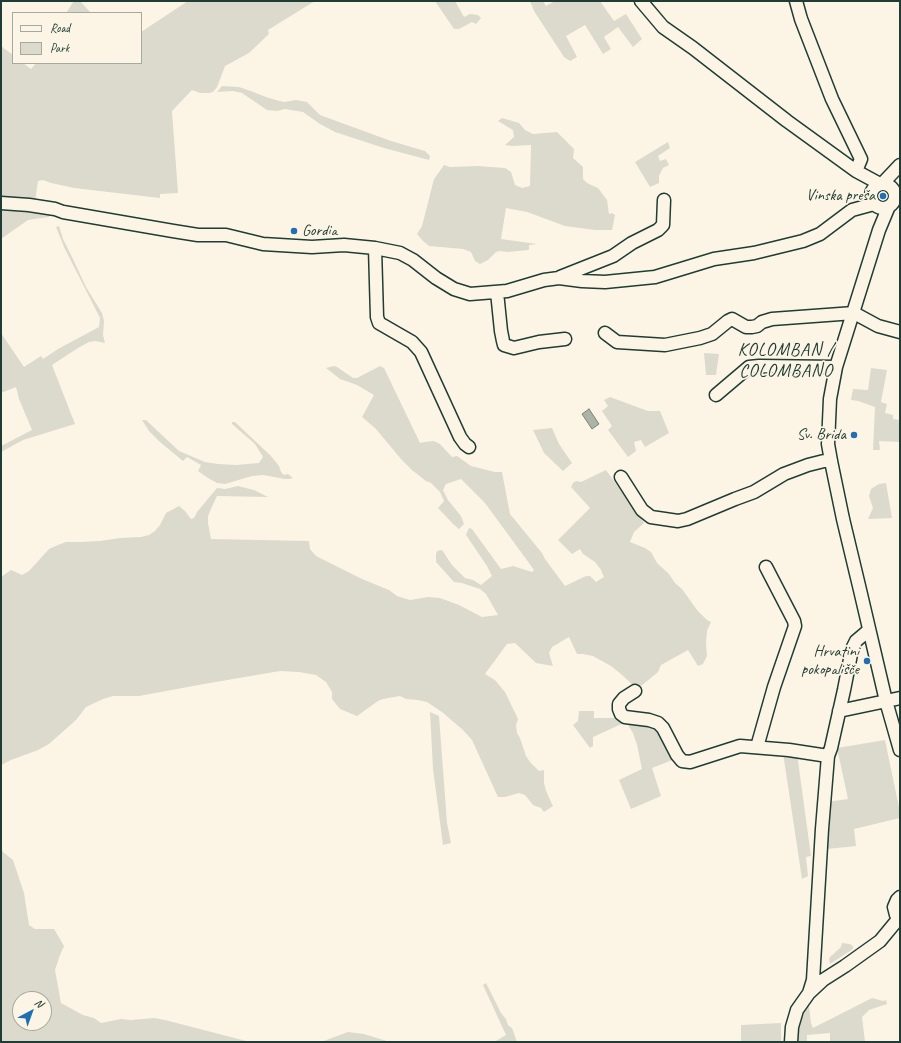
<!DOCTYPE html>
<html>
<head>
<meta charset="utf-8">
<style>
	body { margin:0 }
	#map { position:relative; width:901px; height:1043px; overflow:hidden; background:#fcf5e5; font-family:Caveat,sans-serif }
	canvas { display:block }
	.frame { position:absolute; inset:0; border:2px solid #1f3d34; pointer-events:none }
	.legend { position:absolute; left:12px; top:12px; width:130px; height:52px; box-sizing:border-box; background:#fcf5e5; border:1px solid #a4ab9e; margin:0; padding:5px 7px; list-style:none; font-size:12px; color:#1f3d34 }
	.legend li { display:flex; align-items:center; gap:8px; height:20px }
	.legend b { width:20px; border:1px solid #a4ab9e }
	.north { position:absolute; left:12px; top:991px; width:40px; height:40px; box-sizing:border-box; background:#fcf5e5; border:1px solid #a4ab9e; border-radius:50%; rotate:41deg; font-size:11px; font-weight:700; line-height:16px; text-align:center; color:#1f3d34 }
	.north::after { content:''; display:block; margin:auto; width:14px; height:18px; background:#1f6fb2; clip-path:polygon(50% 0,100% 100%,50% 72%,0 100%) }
</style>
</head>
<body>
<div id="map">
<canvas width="901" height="1043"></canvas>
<div class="frame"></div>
<ul class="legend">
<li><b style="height:5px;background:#fcf5e5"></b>Road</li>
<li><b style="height:11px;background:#dcdacc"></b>Park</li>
</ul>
<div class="north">N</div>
</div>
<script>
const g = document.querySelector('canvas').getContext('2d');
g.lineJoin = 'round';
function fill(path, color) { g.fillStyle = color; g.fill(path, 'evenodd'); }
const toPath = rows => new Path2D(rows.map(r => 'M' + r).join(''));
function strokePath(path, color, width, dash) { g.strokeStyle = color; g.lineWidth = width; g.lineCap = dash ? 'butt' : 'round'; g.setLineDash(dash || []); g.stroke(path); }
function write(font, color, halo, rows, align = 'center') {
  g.font = font + ' Caveat,sans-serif'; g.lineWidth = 3.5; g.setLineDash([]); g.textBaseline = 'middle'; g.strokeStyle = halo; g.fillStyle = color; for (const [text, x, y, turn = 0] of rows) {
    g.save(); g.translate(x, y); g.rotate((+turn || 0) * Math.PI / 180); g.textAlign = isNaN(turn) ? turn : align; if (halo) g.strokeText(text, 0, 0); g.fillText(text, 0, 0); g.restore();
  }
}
fill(toPath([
	[74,1,80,1,91,13,66,13],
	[188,1,315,1,268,30,269,34,249,53,225,66,217,87,213,92,209,93,200,93,192,90,172,111,178,193,160,194,160,198,74,188,51,183,43,180,38,181,35,202,1,199,1,46,13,55,13,63,23,63,31,69,36,63,141,63,141,32],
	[435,1,455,1,464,17,470,14,478,15,481,18,476,24,472,22,459,29,454,29],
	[530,1,543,1,546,6,555,1,582,1,583,2,586,1,600,1,614,21,626,14,642,39,633,47,618,27,604,37,611,49,603,54,585,25,566,36,577,57,570,61,564,57,534,11],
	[222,86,239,87,256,93,266,97,276,100,284,102,296,100,307,102,320,115,391,141,425,151,430,156,429,160,384,148,335,132,320,124,303,112,285,109,277,111,267,110,242,93,233,91,217,92],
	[502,118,519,123,525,130,533,134,557,132,574,149,573,158,583,167,583,179,587,183,598,188,607,200,609,214,612,213,615,215,612,230,595,230,565,226,527,212,506,208,501,239,537,244,529,245,529,250,507,252,500,251,496,252,488,260,480,264,475,261,471,252,463,249,429,246,423,241,417,234,422,226,434,179,444,165,450,167,478,166,505,168,511,172,515,185,522,188,530,186,531,145,512,146,505,145,514,137,513,130,498,121],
	[668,142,670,148,658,156,660,161,666,159,669,165,663,168,659,176,659,183,650,187,635,162],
	[1,208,16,208,51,214,49,217,28,220,1,239],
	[59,226,63,239,72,257,86,287,102,313,104,321,103,335,105,343,95,341,89,342,78,348,52,365,75,424,23,440,1,452,1,446,32,430,19,399,16,387,1,393,1,333,24,367,41,356,43,359,58,349,99,327,100,318,64,247,56,227],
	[704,353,719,354,716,375,706,375],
	[334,366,337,367,353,378,357,378,380,366,384,368,420,443,425,442,434,441,440,444,452,457,457,456,471,466,495,472,502,472,510,514,542,553,545,559,565,586,586,576,590,576,596,582,604,577,601,570,595,562,583,554,580,549,572,554,558,540,590,508,571,487,573,483,576,481,581,482,606,470,644,523,634,532,630,542,645,548,651,552,657,563,669,574,675,583,682,589,697,610,707,620,711,622,707,631,706,643,707,656,703,664,698,666,688,650,661,665,658,672,641,686,636,688,621,674,611,666,593,656,583,654,577,654,569,637,552,647,549,653,553,666,536,663,515,643,507,644,485,674,495,680,505,692,518,719,516,725,517,733,520,738,526,756,530,762,539,771,544,770,544,783,546,791,553,806,544,812,541,808,533,805,525,795,519,793,505,797,498,797,472,740,463,730,442,712,427,702,418,700,406,699,400,696,383,699,378,701,357,716,340,709,332,699,332,692,326,682,316,675,299,672,280,671,204,684,139,696,113,696,103,699,86,707,76,720,49,744,38,750,11,760,1,765,1,577,11,570,22,575,29,571,49,549,58,545,66,542,80,542,100,541,120,538,141,537,149,535,155,531,160,525,166,513,179,506,185,511,191,519,194,518,197,512,217,488,225,489,238,486,254,490,268,497,217,496,211,509,208,516,208,523,211,539,309,541,310,549,316,556,362,579,389,590,397,596,410,600,428,597,440,598,459,605,482,617,498,615,486,594,480,589,462,583,454,582,436,562,436,554,437,551,442,550,452,565,465,578,473,580,481,585,492,576,487,566,466,535,469,528,472,529,501,569,513,566,532,572,534,570,529,563,485,503,461,479,446,484,443,490,448,500,461,516,464,524,459,529,453,524,438,508,444,501,440,492,431,483,426,481,412,470,401,459,375,428,362,417,374,395,357,385,340,379,326,368],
	[871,368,887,370,881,402,887,404,885,413,893,415,893,419,900,420,900,442,879,441,880,450,873,450,875,407,858,401,851,400,853,389,868,390],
	[610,397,648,411,660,411,669,433,645,447,641,440,634,442,636,451,628,457,608,430,612,426,602,411,608,406,604,400],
	[142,420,146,420,179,451,205,462,218,464,236,465,259,463,263,457,255,444,232,424,232,422,235,422,271,456,279,466,281,472,284,475,288,474,293,478,289,479,285,479,263,475,252,476,225,484,217,483,208,478,198,471,201,465,187,457,183,461,160,442,149,431],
	[552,428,559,444,572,463,563,471,544,453,533,430],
	[886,483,892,518,868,519,873,508,869,496,871,489,879,484],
	[579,711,594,711,594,718,619,718,656,726,675,759,652,768,661,796,631,809,619,780,642,769,637,745,633,733,626,722,593,737,593,746,590,748,573,725,578,721],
	[430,712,439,716,447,823,451,843,443,845,433,769],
	[885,740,900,812,900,818,854,829,856,846,827,849,827,802,848,799,837,748],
	[783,753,798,753,798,761,811,856,806,857,808,876,802,879],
	[1,848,3,852,13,860,24,893,29,925,35,929,54,929,64,946,60,955,55,970,61,1003,83,1015,94,1018,101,1023,121,1019,131,1020,154,1018,165,1020,250,1042,1,1042],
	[20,999,44,999,44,1023,20,1023],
	[842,943,850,944,853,946,853,949,830,964,829,958,841,947],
	[486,983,501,1013,506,1019,508,1025,512,1028,517,1042,494,1042,506,1035,483,985],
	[872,998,883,1001,886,1000,887,1004,869,1010,862,1017,865,1042,830,1042,830,1033,807,1035,807,1042,796,1042,797,1027,806,1002,809,1006,811,1023,813,1028],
	[781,1023,781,1042,741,1042,741,1025],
	[348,1032,364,1034,390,1042,321,1042]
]), '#dcdacc');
const water = toPath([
	[589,409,599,424,592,429,582,414,589,409]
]);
fill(water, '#aeb3a7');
strokePath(water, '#758479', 1);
const minor = toPath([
	[641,1,663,27,693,48,787,121,856,171,880,184],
	[796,1,801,19,832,99,861,159,856,171],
	'871 196a12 12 0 1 1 24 0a12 12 0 1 1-24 0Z',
	[882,184,900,165],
	[1,203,29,205,55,209,63,212,173,231,198,235,226,235,263,244,312,247,344,245,375,248,400,253,413,260,436,278,454,289,470,294,507,291,544,280,559,278,582,281,605,282,655,277,714,259,754,253,803,241,820,234,852,210,874,204],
	[889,206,879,230,836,367,830,399,828,444,831,461,843,519,860,590,886,701,900,750],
	[375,248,377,317,379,323,412,342,421,352,460,437,465,444,469,447],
	[560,277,613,256,632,243,658,230,663,225,664,200],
	[497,292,501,331,503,341,504,345,514,348,539,342,565,339],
	[605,333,617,342,665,345,700,338,712,334,728,321,732,319,746,327,752,327,757,326,762,322,772,319,854,313,878,326,900,332],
	[716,395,749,367,759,366,836,367],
	[621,477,642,510,651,517,678,521,687,519,735,499,754,492,784,474,808,465,824,461,831,461],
	[635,691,624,698,619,704,619,709,621,714,625,717,649,720,658,723,663,728,677,755,682,761,690,762,740,746,789,750,828,756],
	[839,711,900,698],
	[757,747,774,687,795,626,794,621,766,567],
	[900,897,897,900,894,907,896,915,900,918],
	[809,993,813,980,822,829,828,756,831,748,844,690,852,649,856,641,869,630],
	[791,1042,792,1027,797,1010,809,993,823,980,845,966,880,941,899,918]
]);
strokePath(minor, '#1f3d34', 15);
strokePath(minor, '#fcf5e5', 12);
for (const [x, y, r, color] of [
	[883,196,4,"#1f6fb2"],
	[294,231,4,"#1f6fb2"],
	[854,435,4,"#1f6fb2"],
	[867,661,4,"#1f6fb2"]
]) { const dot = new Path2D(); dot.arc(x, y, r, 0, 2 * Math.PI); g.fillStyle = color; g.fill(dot); strokePath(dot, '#fcf5e5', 1.5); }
write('16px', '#1f3d34', '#fcf5e5', [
	["Vinska preša",875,196],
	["Gordia",302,231,"left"],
	["Sv. Brida",846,435],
	["Hrvatini",859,652],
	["pokopališče",859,670]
], 'right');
g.letterSpacing = '1px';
write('18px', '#1f3d34', '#fcf5e5', [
	["KOLOMBAN /",786,350],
	["COLOMBANO",786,371]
]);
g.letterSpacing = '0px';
</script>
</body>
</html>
